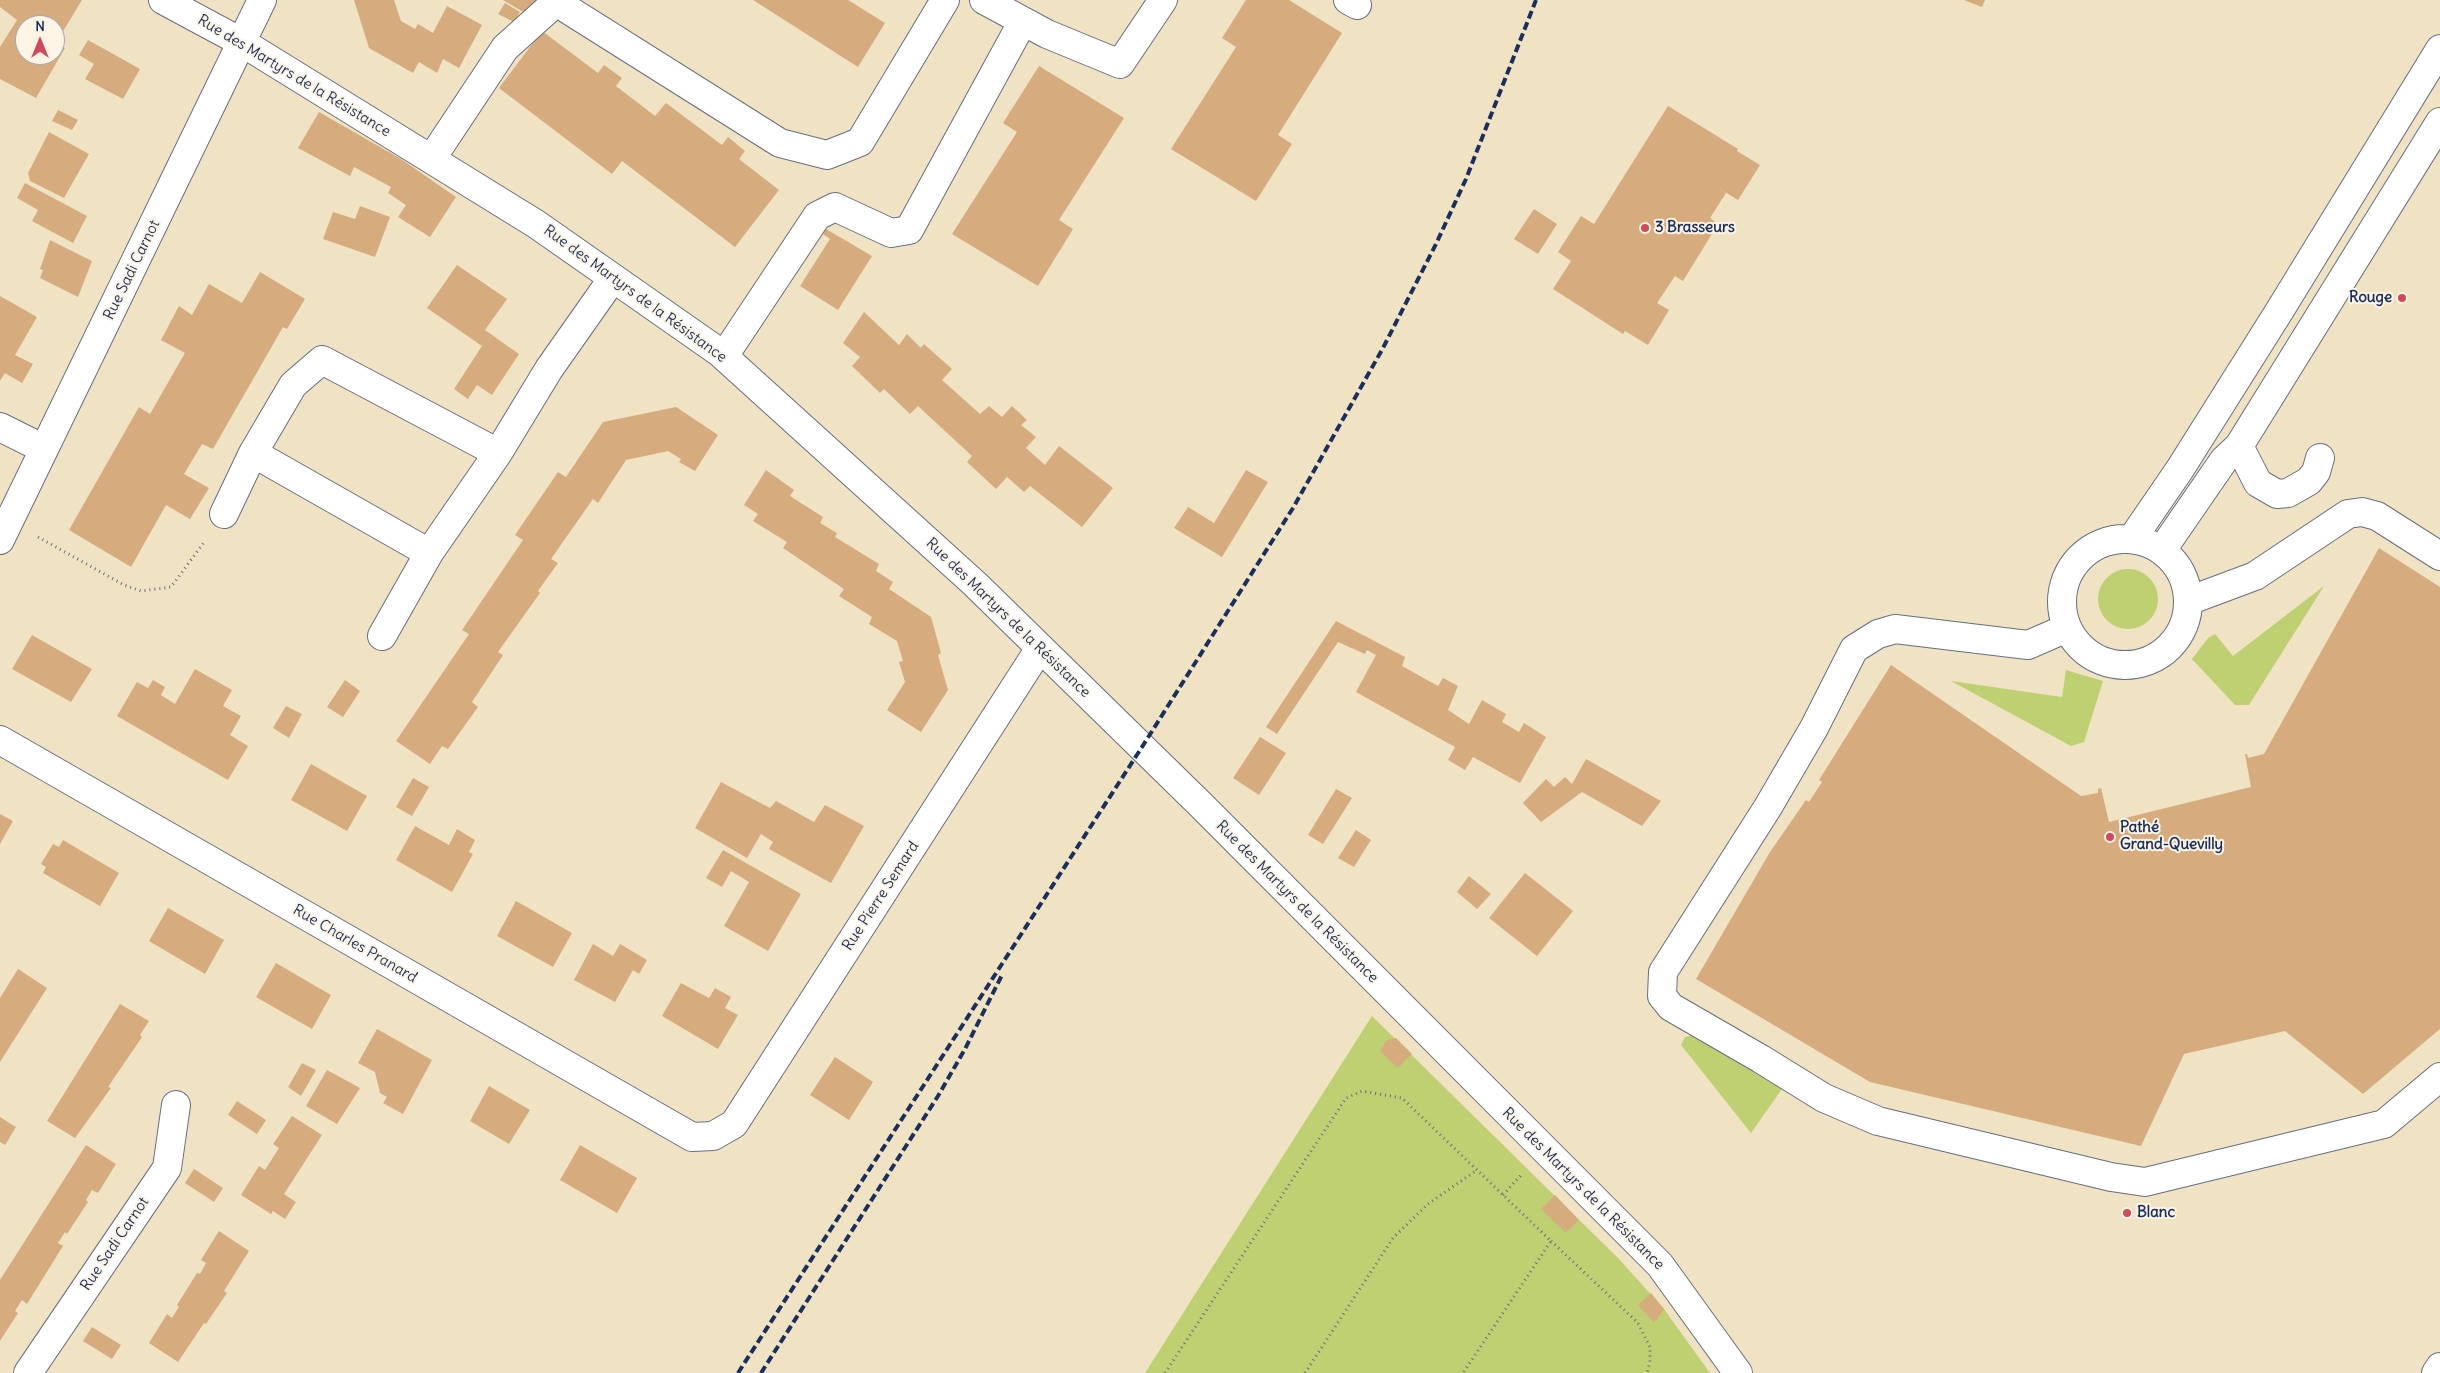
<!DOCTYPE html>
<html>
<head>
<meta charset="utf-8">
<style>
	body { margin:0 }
	#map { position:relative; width:2440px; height:1373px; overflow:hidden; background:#efe3c3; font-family:Delius,sans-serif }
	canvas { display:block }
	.north { position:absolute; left:15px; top:15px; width:50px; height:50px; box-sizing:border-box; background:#fcf5e5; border:1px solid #a2a6af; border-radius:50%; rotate:0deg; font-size:14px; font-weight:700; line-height:20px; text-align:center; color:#1b2f5e }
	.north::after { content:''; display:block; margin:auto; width:18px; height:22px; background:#d1495b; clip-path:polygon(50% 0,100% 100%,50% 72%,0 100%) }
</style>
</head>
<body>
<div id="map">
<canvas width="2440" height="1373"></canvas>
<div class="north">N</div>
</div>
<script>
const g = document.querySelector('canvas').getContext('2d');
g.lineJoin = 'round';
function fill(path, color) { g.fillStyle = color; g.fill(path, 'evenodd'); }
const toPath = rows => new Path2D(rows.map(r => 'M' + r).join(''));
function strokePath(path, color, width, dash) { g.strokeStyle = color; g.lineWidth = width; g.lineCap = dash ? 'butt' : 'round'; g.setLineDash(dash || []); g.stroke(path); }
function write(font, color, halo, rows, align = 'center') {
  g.font = font + ' Delius,sans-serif'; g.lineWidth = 4; g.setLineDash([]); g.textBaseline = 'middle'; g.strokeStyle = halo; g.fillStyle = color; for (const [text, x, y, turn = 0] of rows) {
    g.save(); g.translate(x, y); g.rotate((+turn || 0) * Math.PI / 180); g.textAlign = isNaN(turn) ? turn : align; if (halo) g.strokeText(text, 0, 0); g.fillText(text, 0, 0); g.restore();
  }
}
fill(toPath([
	'2098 599a30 30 0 1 1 60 0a30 30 0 1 1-60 0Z',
	[2324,586,2249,705,2235,705,2192,659,2208,638,2215,634,2233,656],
	[2066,670,2103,681,2084,742,2071,746,1951,681,2062,697],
	[1372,1016,1618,1258,1664,1309,1710,1373,1145,1373],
	[1693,1035,1782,1089,1751,1133,1681,1045,1685,1037]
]), '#bfd073');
fill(toPath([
	[0,0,82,0,56,43,65,48,36,98,0,79,0,47,17,20,0,7],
	[25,25,55,25,55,55,25,55],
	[354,0,394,0,401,21,415,29,418,24,433,33,447,6,482,25,459,68,443,59,437,73,419,62,413,73,369,48],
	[503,0,540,0,530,16],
	[753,0,848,0,885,23,858,67],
	[1246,0,1289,0,1342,33,1278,135,1292,144,1256,201,1171,149,1236,47,1222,38],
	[1964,0,1985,0,1982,7],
	[505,3,520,12,514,22,498,14],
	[542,31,598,73,604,65,622,78,616,86,655,116,666,103,722,145,728,137,745,151,739,159,779,190,735,247,622,161,612,174,499,88],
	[88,40,140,69,123,99,85,79,94,64,79,55],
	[1039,66,1124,118,1059,220,1073,229,1038,286,952,234,1017,132,1003,123],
	[1668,106,1738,149,1737,151,1760,165,1738,200,1715,186,1726,193,1710,218,1718,224,1683,281,1675,276,1657,303,1669,310,1648,345,1625,331,1623,334,1553,289,1571,261,1558,252,1581,216,1594,224],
	[58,110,78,120,72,130,52,121],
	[319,112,401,159,456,197,430,237,398,217,406,205,388,193,391,187,354,167,350,176,298,148],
	[49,132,89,154,64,198,30,181,28,173],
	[25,183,87,216,73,243,32,221,38,210,17,198],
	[360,206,390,217,375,257,323,239,333,212,355,219],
	[1534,209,1557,224,1538,254,1514,239],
	[826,229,872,256,838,310,800,286,830,239,823,234],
	[50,240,92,261,78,297,40,278,43,270,40,269],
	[457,265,507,299,485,330,519,354,492,395,477,385,468,399,454,389,482,346,427,308],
	[260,272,305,299,287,329,283,327,213,449,202,444,184,474,209,488,190,519,166,505,131,567,69,530,139,407,150,414,185,353,161,340,179,306,192,315,209,284,242,303],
	[0,296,37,317,15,355,33,364,22,383,5,373,0,381],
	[864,312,899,345,907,334,921,348,924,344,952,369,942,380,980,414,989,406,1002,417,1012,406,1027,420,1021,425,1036,437,1026,448,1045,465,1059,446,1113,488,1082,527,1030,486,1024,492,1007,477,996,489,967,462,972,456,918,406,910,414,884,389,880,393,852,366,860,357,843,343],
	[676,407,718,435,695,471,679,462,681,459,668,451,626,460,598,503,593,499,551,559,558,563,538,591,540,593,498,652,503,655,472,702,478,707,448,749,442,746,430,764,396,741,469,634,462,630,523,540,515,535,558,472,566,477,603,422],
	[766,470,794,490,790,496,823,517,820,523,837,533,835,537,879,564,876,571,893,582,889,589,931,617,941,653,938,655,948,690,921,732,887,710,905,682,899,662,903,661,897,641,869,624,872,617,839,596,844,589,783,548,787,542,753,521,758,514,744,505],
	[1246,470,1268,482,1222,557,1174,528,1188,507,1214,523],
	[2379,548,2440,587,2440,1029,2363,1094,2285,1031,2184,1054,2141,1146,1870,1082,1696,979,1770,852,1806,800,1809,802,1822,782,1819,780,1891,665,2081,796,2098,793,2098,789,2101,788,2109,822,2251,787,2245,754,2247,754,2248,758,2264,754],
	[1336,621,1405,657,1402,666,1438,686,1443,678,1458,686,1448,710,1469,724,1482,700,1506,714,1502,722,1519,732,1524,723,1546,737,1520,783,1473,757,1465,770,1448,760,1455,747,1356,692,1376,655,1367,650,1365,654,1338,642,1277,734,1266,727],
	[32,635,92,669,71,702,12,669],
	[195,669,232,690,223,706,241,716,230,735,248,746,228,780,117,716,137,682,148,688,153,680,165,687,161,695,175,704],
	[345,680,360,691,343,717,327,707],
	[286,706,302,714,289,738,273,728],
	[1260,737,1286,753,1259,795,1233,778],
	[1586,759,1661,801,1642,826,1582,792,1541,822,1523,803,1546,779,1554,787,1565,777,1572,784],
	[311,764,367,796,347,831,291,800],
	[413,778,429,787,412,816,396,807],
	[721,782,770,808,776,801,814,822,825,805,864,826,831,883,769,849,773,842,761,834,747,858,695,828],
	[1336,789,1352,798,1323,844,1308,835],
	[0,814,13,821,0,844],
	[415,826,449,845,457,829,475,840,469,852,473,854,452,892,396,860],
	[1356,830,1371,840,1354,867,1338,858],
	[63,840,119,873,100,906,43,873,46,867,41,864,53,844,59,847],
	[723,850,801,894,768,951,724,926,749,882,731,871,722,887,706,878],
	[1525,873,1573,911,1537,956,1489,918],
	[1469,876,1491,894,1477,909,1457,892],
	[516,901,572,933,553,967,497,936],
	[168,908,224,940,205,974,149,941],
	[593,944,613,956,620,944,647,960,639,974,633,970,615,1002,574,980],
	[276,963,331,995,312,1029,256,997],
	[18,969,47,988,0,1062,0,998],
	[681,983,709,998,715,988,731,997,725,1008,738,1015,718,1049,662,1016],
	[120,1004,149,1021,140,1035,142,1037,108,1087,111,1088,75,1138,47,1121],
	[377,1029,432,1060,403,1114,383,1103,387,1097,380,1093,375,1072,358,1063],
	[1396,1038,1412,1054,1398,1068,1380,1051,1387,1040],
	[835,1057,873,1082,849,1120,810,1095],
	[302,1063,316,1070,301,1096,288,1087],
	[327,1070,360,1088,337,1124,306,1106],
	[489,1086,530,1110,509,1144,470,1121],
	[237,1101,266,1120,257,1134,228,1115],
	[292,1116,322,1135,284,1194,296,1202,285,1219,273,1211,271,1214,241,1195,259,1166,265,1170,279,1148,273,1144],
	[0,1117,16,1127,5,1145,0,1142],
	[86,1145,116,1164,98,1193,92,1190,86,1200,88,1202,67,1234,65,1232,58,1243,63,1246,27,1304,22,1300,15,1311,18,1313,0,1341,0,1280],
	[580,1145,637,1178,617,1213,560,1180],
	[194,1169,223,1188,214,1202,185,1183],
	[1555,1195,1579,1220,1566,1233,1541,1209],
	[219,1231,249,1251,224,1291,227,1293,206,1324,204,1323,178,1362,149,1343,167,1314,172,1318,179,1307,177,1305,197,1273,200,1274,206,1263,201,1260],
	[1651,1293,1664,1309,1654,1323,1638,1305],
	[92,1327,121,1345,112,1359,83,1341]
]), '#d6ac7f');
const minor = toPath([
	[163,0,243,43,536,224,719,352,975,584,1200,804,1660,1265,1738,1373],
	[984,0,1047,34,1120,64,1163,0],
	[1348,0,1357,5],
	[432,158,505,48,556,2,780,143,827,155,860,142,945,0],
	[724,356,817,216,835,207,891,233,909,230,1023,21],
	[0,427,44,449],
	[2239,446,2258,483,2277,494,2288,493,2309,481,2316,472,2320,458],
	[224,514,253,453],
	[2132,539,2180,469,2280,310,2440,49],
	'2062 602a63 63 0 1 1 126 0a63 63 0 1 1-126 0Z',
	[0,540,262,0],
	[2162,550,2224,460,2239,446,2440,122],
	[429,553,253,453,293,385,322,360,498,453],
	[2188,601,2255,576,2348,514,2362,512,2377,516,2440,556],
	[2067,628,2028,645,1895,629,1878,634,1854,649,1814,728,1768,807,1663,972,1662,996,1671,1007,1761,1059,1824,1098,1878,1121,2111,1177,2145,1182,2384,1124,2440,1077],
	[382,636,429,553,498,453,549,369,613,278],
	[0,740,692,1137,713,1136,734,1124,1040,648],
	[28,1373,167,1168,176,1105],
	[2436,1373,2440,1367]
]);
strokePath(minor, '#656e81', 30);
strokePath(toPath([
	[38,537,124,585,141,591,171,587,205,541],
	[1503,1195,1521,1175],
	[1551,1241,1638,1323,1650,1347,1650,1362,1647,1373],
	[1165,1373,1346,1098,1362,1091,1402,1098,1551,1241,1463,1373],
	[1305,1373,1393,1238,1428,1204,1477,1170]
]), '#656e81', 3, [1, 4]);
strokePath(minor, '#fff', 28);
strokePath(toPath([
	[738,1373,1142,747,1293,508,1383,348,1436,244,1466,179,1536,0],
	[761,1373,938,1096,965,1049,1003,973]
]), '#1b2f5e', 4, [8, 4]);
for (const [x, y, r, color] of [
	[1645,228,5,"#d1495b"],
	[2402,298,5,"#d1495b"],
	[2110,837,5,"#d1495b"],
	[2127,1213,5,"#d1495b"]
]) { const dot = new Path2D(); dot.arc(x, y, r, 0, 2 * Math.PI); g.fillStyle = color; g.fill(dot); strokePath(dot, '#fcf5e5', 2); }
write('15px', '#1b2f5e', '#fcf5e5', [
	["Rue des Martyrs de la Résistance",294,76,31],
	["Rue Sadi Carnot",132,270,-64],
	["Rue des Martyrs de la Résistance",635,294,36],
	["Rue des Martyrs de la Résistance",1008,618,44],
	["Rue Pierre Semard",881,896,-57],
	["Rue des Martyrs de la Résistance",1297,902,45],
	["Rue Charles Pranard",355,944,30],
	["Rue des Martyrs de la Résistance",1583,1189,45],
	["Rue Sadi Carnot",115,1244,-56]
]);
write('bold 15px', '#1b2f5e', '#fcf5e5', [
	["3 Brasseurs",1655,228],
	["Rouge",2392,298,"right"],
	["Pathé",2120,828],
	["Grand-Quevilly",2120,845],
	["Blanc",2137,1213]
], 'left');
</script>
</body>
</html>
